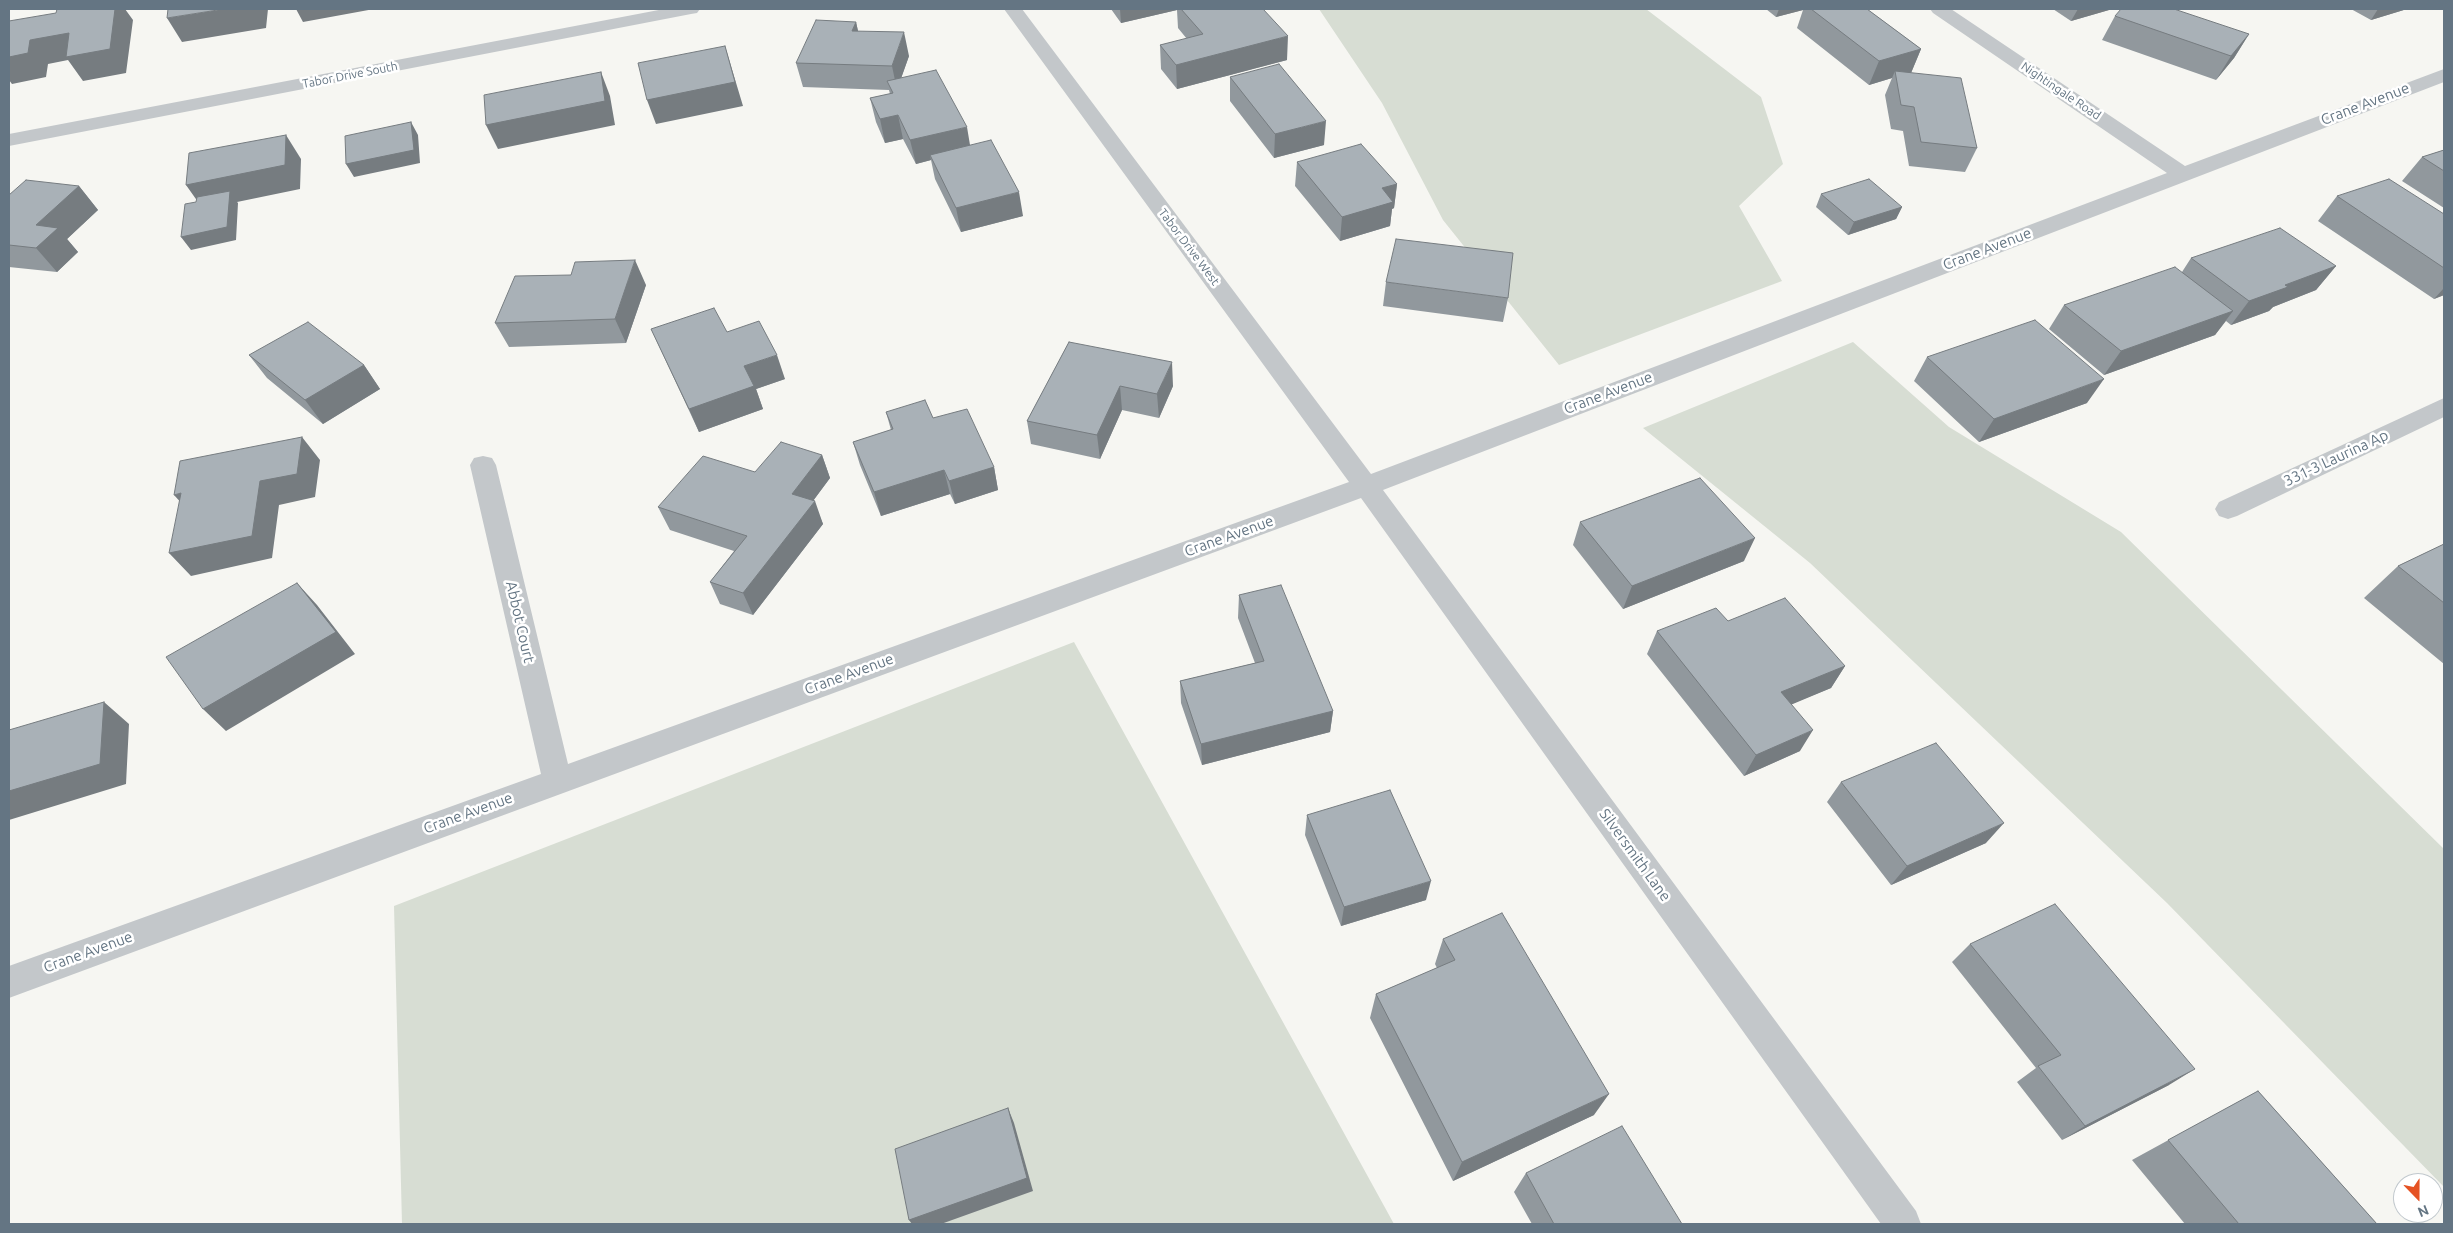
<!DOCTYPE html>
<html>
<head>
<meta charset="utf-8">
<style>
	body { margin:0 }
	#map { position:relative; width:2453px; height:1233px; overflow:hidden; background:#f6f6f2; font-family:Ubuntu,sans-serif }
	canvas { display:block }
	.frame { position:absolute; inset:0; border:10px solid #647583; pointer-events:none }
	.north { position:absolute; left:2393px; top:1173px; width:50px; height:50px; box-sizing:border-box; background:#fff; border:1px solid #c1c8cd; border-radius:50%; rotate:158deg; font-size:14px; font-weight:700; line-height:20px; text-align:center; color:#647583 }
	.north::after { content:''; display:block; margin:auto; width:18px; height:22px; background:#e55223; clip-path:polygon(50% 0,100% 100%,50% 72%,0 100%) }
</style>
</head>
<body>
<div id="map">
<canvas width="2453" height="1233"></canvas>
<div class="frame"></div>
<div class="north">N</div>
</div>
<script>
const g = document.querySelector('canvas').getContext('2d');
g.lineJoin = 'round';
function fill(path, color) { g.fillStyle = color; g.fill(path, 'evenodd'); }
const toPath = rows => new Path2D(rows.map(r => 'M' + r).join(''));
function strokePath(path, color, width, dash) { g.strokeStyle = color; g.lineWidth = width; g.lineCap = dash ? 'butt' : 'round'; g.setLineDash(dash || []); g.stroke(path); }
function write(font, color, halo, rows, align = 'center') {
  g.font = font + ' Ubuntu,sans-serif'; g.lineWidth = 5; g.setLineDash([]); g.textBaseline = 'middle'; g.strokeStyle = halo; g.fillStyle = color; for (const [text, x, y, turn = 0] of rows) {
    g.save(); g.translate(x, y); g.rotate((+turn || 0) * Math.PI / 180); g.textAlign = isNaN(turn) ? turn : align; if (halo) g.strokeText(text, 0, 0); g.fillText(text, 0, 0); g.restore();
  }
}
fill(toPath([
	[1319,9,1646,9,1761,97,1783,164,1739,206,1782,281,1559,365,1443,220,1382,103],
	[1853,342,1949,427,2121,532,2444,849,2444,1187,2167,903,1810,563,1643,428],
	[1074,642,1394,1224,402,1224,394,906]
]), '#d7ddd3');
fill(toPath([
	[664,9,700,9,697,13,691,14,9,146,9,134,664,9],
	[1004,9,1022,9,1371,474,2167,173,1933,13,1930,9,1951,9,2185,166,2444,69,2444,82,1383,490,1916,1211,1921,1224,1881,1224,1361,498,9,998,9,966,541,774,470,465,474,458,483,456,492,458,496,465,568,764,1349,482,1004,9],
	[2444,398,2444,417,2237,516,2228,519,2219,516,2215,509,2219,502,2444,398]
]), '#c3c7ca');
fill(toPath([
	[1111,9,1263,9,1287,60,1177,89,1161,69,1160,45,1187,39,1178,28,1177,10,1121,23],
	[1766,9,1867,9,1921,49,1911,73,1977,148,1965,172,1909,166,1903,131,1891,129,1885,95,1892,78,1869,85,1797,28,1803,10,1776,17],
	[2053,9,2110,9,2109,10,2071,21],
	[2351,9,2407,9,2371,20],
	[2115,16,2249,34,2234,58,2216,80,2102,40],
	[856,22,858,31,909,56,901,78,970,145,1023,216,961,232,935,179,931,160,916,164,903,139,885,143,876,122,870,98,890,94,889,90,803,87,796,63],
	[1230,77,1324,145,1274,158,1230,101],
	[2444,150,2444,208,2402,181,2422,157],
	[1297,162,1397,184,1394,208,1392,209,1390,226,1340,241,1295,186],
	[79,186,98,210,67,239,78,252,57,272,9,267,9,195],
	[1821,194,1902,207,1896,219,1848,235,1816,207],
	[2337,196,2444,214,2444,295,2434,299,2318,221],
	[2191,258,2336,266,2316,290,2273,307,2269,311,2231,325,2226,321,2215,335,2104,375,2049,329,2064,305,2182,272],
	[571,275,646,285,626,343,509,347,495,323],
	[1386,282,1508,298,1503,322,1383,306],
	[651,329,727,332,785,379,756,389,763,409,699,432],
	[1069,342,1173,386,1159,418,1122,410,1100,459,1031,444,1027,421],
	[249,355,364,365,380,389,323,424,267,378],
	[1927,357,2087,403,1979,442,1914,381],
	[886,412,933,418,994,467,998,490,955,504,950,494,881,516,860,465,853,442,891,430],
	[822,455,830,478,813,501,823,524,753,615,720,604,710,582,734,551,670,530,658,507,755,472],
	[1580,522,1744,561,1623,609,1573,545],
	[2444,544,2444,664,2364,598,2398,566],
	[1239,595,1333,711,1330,732,1202,765,1181,703,1180,681,1255,663,1238,618],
	[1728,621,1845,666,1831,688,1791,704,1800,751,1744,776,1647,654,1657,631],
	[1841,782,1986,843,1891,885,1827,802],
	[1307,815,1426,900,1341,926,1305,835],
	[1443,939,1594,1115,1453,1181,1370,1018,1376,994,1437,968,1435,964],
	[1970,944,2169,1085,2062,1140,2017,1082,2036,1068,1952,962],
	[2258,1091,2377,1224,2185,1224,2132,1160],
	[1526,1173,1682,1224,1532,1224,1514,1192]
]), '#91989d');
fill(toPath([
	[115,9,125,9,133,20,126,73,83,81,68,60,48,64,46,77,12,84,9,80,9,57,30,40],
	[224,9,268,9,266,28,182,42,167,18],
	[296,9,374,9,303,22],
	[1120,9,1177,9,1177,10,1121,23],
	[1779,9,1804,9,1803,10,1776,17],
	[2078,9,2110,9,2109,10,2071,21],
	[2378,9,2407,9,2371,20],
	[856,22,861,45,852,31],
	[904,32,909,56,897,90,892,66],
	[2249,34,2234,58,2216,80,2231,56],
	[1288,36,1287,60,1177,89,1176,65],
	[725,46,743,106,656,124,647,100],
	[1921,49,1911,73,1895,71,1892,78,1869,85,1879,61],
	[601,72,610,96,615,125,498,149,486,125],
	[898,115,903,139,885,143,880,119],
	[1326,121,1324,145,1274,158,1275,134],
	[411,122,418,135,420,163,354,177,346,164],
	[967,127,971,151,930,155,931,160,916,164,910,140],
	[286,135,301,159,300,189,237,202,238,203,236,240,191,250,181,237,203,209,186,185],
	[1397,184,1394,208,1392,209,1390,226,1340,241,1342,217,1382,188],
	[79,186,98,210,67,239,78,252,57,272,36,248,36,225],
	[1019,192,1023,216,961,232,956,208],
	[1902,207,1896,219,1848,235,1854,222],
	[635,260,646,285,626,343,615,319],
	[2336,266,2316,290,2273,307,2269,311,2231,325,2249,301,2285,285],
	[2444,288,2444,295,2434,299],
	[2233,311,2215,335,2104,375,2121,351],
	[777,355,785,379,756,389,763,409,699,432,689,409,744,366],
	[1172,362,1173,386,1159,418,1157,394],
	[364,365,380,389,323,424,305,400],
	[2104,379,2087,403,1979,442,1994,419],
	[1120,386,1122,410,1100,459,1097,435],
	[302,437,320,460,315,497,279,505,272,558,191,576,169,553,260,481],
	[822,455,830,478,801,517,792,494],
	[994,467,998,490,955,504,949,481],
	[944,470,950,494,881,516,874,492],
	[181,493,195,518,174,495],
	[815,501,823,524,753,615,743,593],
	[1755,538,1744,561,1623,609,1632,586],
	[297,583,317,605,355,654,226,731,203,709],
	[1845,666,1831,688,1769,714,1781,692],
	[104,702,129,724,126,784,9,820,9,791],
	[1333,711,1330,732,1202,765,1201,744],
	[1813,730,1800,751,1744,776,1756,755],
	[2004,823,1986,843,1891,885,1907,866],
	[1431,881,1426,900,1341,926,1344,907],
	[2195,1069,2169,1085,2062,1140,2085,1126],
	[1609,1094,1594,1115,1453,1181,1462,1162],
	[1008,1108,1014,1123,1033,1191,941,1224,912,1224,909,1220]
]), '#767c80');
const building = toPath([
	[57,9,115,9,110,49,66,57,69,33,30,40,28,53,9,57,9,21,56,13,57,9],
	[168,9,224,9,167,18,168,9],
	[1181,9,1263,9,1288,36,1176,65,1160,45,1203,34,1181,9],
	[1811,9,1867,9,1921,49,1879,61,1811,9],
	[2121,9,2174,9,2249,34,2231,56,2115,16,2121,9],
	[816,20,856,22,852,31,904,32,892,66,796,63,816,20],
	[725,46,735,82,647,100,638,63,725,46],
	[1279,64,1326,121,1275,134,1230,77,1279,64],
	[936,70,967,127,910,140,898,115,880,119,870,98,893,93,887,81,936,70],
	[1895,71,1961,78,1977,148,1921,142,1914,107,1901,105,1895,71],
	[601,72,605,101,486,125,484,95,601,72],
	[411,122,414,150,346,164,345,136,411,122],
	[286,135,285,165,186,185,189,153,286,135],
	[991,140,1019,192,956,208,930,155,991,140],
	[1361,144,1397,184,1382,188,1393,202,1342,217,1297,162,1361,144],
	[2444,150,2444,171,2422,157,2444,150],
	[1869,179,1902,207,1854,222,1821,194,1869,179],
	[2389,179,2444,214,2444,268,2337,196,2389,179],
	[26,180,79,186,36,225,58,228,36,248,9,245,9,195,26,180],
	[230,191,227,227,181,237,185,204,196,202,197,197,230,191],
	[2280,228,2336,266,2285,285,2288,287,2249,301,2191,258,2280,228],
	[1396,239,1513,253,1508,298,1386,282,1396,239],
	[635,260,615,319,495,323,515,276,571,275,575,262,635,260],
	[2175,267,2233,311,2121,351,2064,305,2175,267],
	[714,308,727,332,759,321,777,355,744,366,754,386,689,409,651,329,714,308],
	[2035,320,2104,379,1994,419,1927,357,2035,320],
	[308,322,364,365,305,400,249,355,308,322],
	[1069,342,1172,362,1157,394,1120,386,1097,435,1027,421,1069,342],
	[925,400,933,418,967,409,994,467,949,481,944,470,874,492,853,442,893,429,886,412,925,400],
	[302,437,297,474,260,481,252,536,169,553,181,493,174,495,180,461,302,437],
	[781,442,822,455,792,494,815,501,743,593,710,582,747,536,658,507,703,456,755,472,781,442],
	[1700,478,1755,538,1632,586,1580,522,1700,478],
	[2444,544,2444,603,2398,566,2444,544],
	[297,583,336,632,203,709,166,657,297,583],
	[1281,585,1333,711,1201,744,1180,681,1264,661,1239,595,1281,585],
	[1785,598,1845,666,1781,692,1813,730,1756,755,1657,631,1716,608,1728,621,1785,598],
	[104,702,100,764,9,791,9,730,104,702],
	[1936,743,2004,823,1907,866,1841,782,1936,743],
	[1390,790,1431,881,1344,907,1307,815,1390,790],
	[2055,904,2195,1069,2085,1126,2038,1066,2061,1055,1970,944,2055,904],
	[1502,913,1609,1094,1462,1162,1376,994,1455,960,1443,939,1502,913],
	[2258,1091,2377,1224,2239,1224,2168,1140,2258,1091],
	[1008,1108,1027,1178,909,1220,895,1149,1008,1108],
	[1622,1126,1682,1224,1554,1224,1526,1173,1622,1126]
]);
fill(building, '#a9b1b7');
strokePath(building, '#767c80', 1);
write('12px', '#647583', '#fff', [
	["Tabor Drive South",350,75,-11],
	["Nightingale Road",2061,91,34],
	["Tabor Drive West",1189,247,53]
]);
write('15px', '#647583', '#fff', [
	["Crane Avenue",2365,104,-21],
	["Crane Avenue",1987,249,-21],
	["Crane Avenue",1608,393,-21],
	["331-3 Laurina Ap",2336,458,-25],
	["Crane Avenue",1229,536,-20],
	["Abbot Court",520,622,77],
	["Crane Avenue",849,674,-20],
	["Crane Avenue",468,813,-20],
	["Silversmith Lane",1635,855,54],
	["Crane Avenue",88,952,-20]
]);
</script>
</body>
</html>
